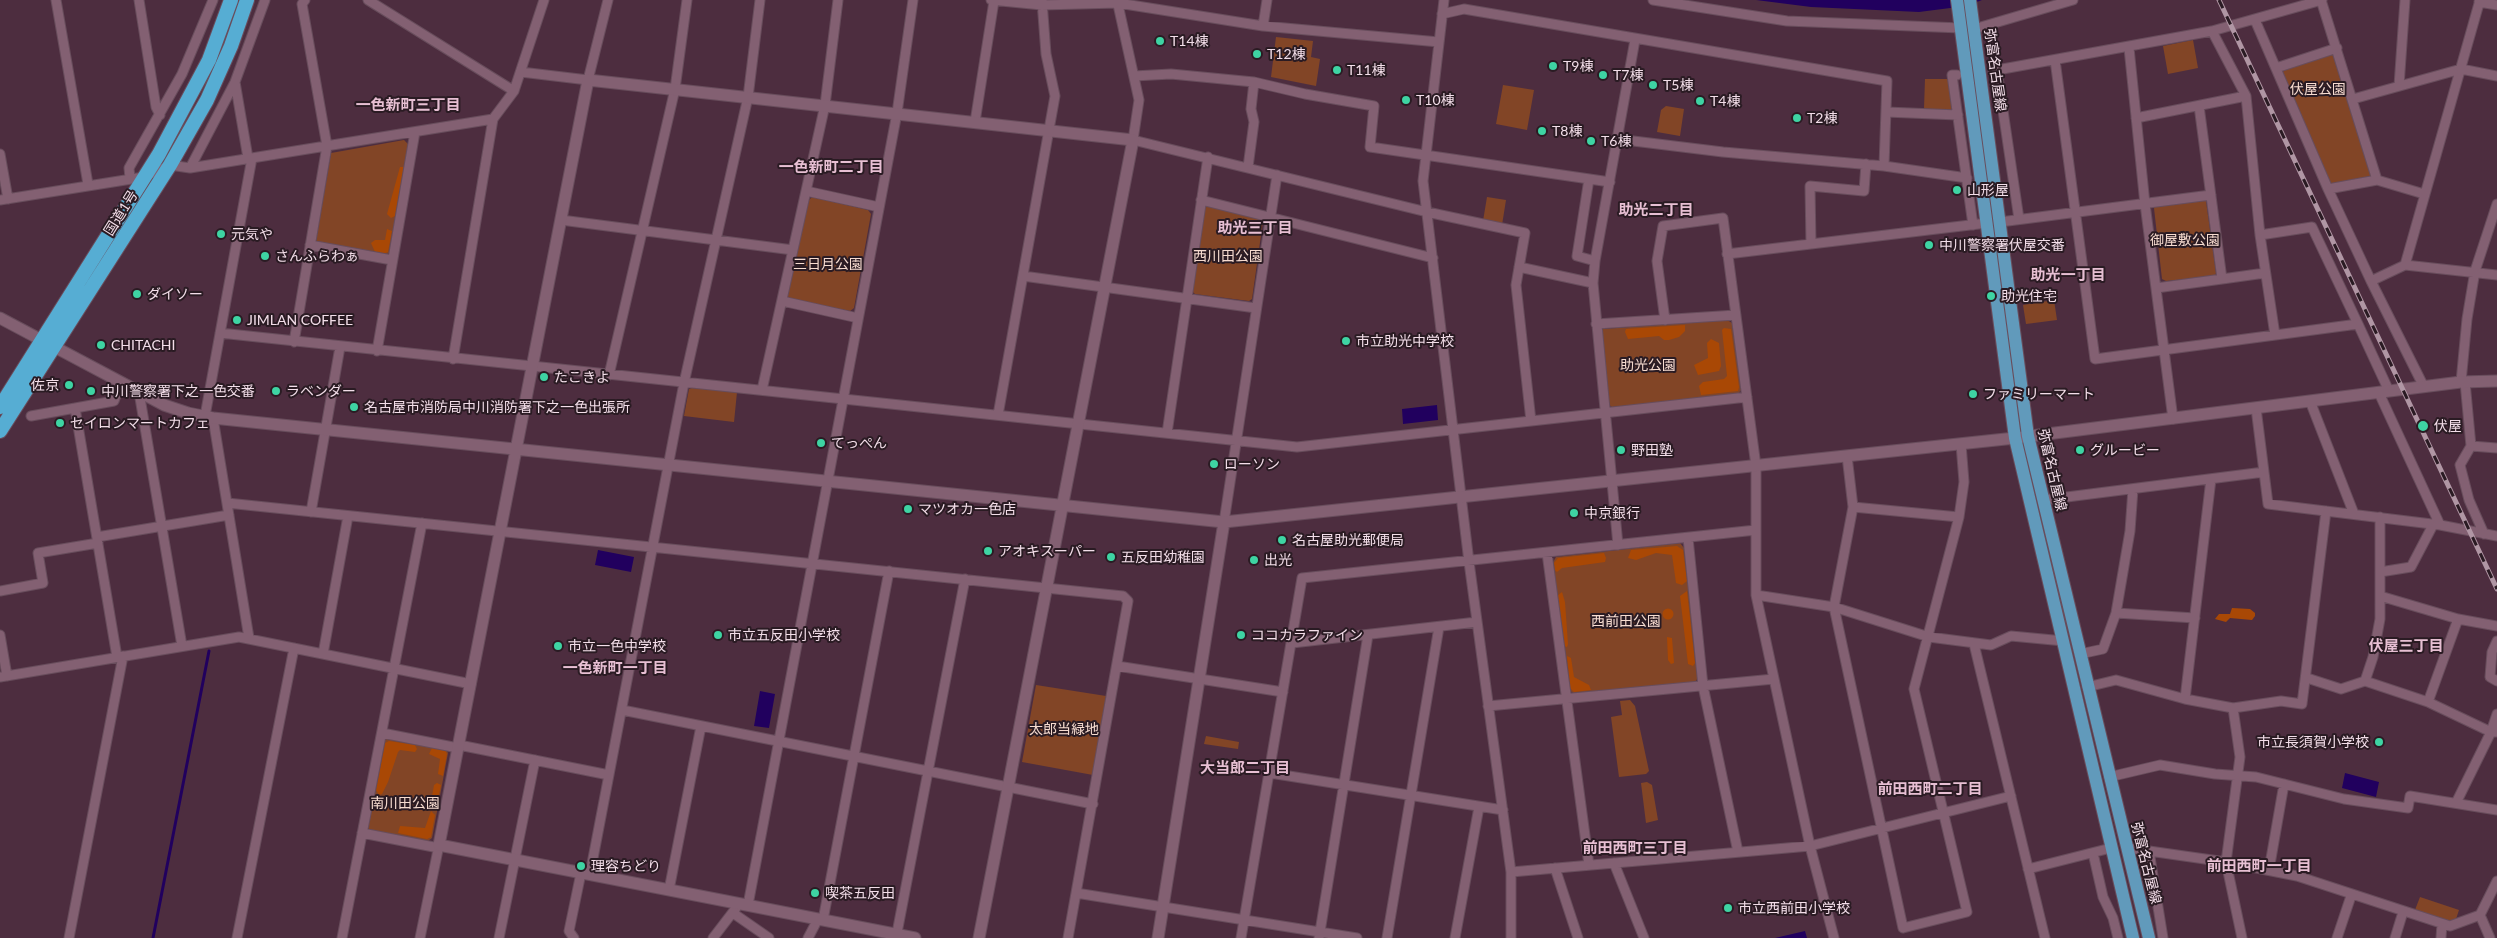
<!DOCTYPE html>
<html>
<head>
<meta charset="utf-8">
<style>
	body { margin:0 }
	canvas { display:block; background:#4d2d3f }
</style>
</head>
<body>
<canvas width="2497" height="938"></canvas>
<script>
const g = document.querySelector('canvas').getContext('2d');
g.lineJoin = 'round';
function fill(path, color) { g.fillStyle = color; g.fill(path, 'evenodd'); }
const toPath = rows => new Path2D(rows.map(r => 'M' + r).join(''));
function strokePath(path, color, width, dash) { g.strokeStyle = color; g.lineWidth = width; g.lineCap = dash ? 'butt' : 'round'; g.setLineDash(dash || []); g.stroke(path); }
function write(font, color, halo, rows, align = 'center') {
  g.font = font + ' Lato,"Noto Sans JP",sans-serif'; g.lineWidth = 4; g.setLineDash([]); g.textBaseline = 'middle'; g.strokeStyle = halo; g.fillStyle = color; for (const [text, x, y, turn = 0] of rows) {
    g.save(); g.translate(x, y); g.rotate((+turn || 0) * Math.PI / 180); g.textAlign = isNaN(turn) ? turn : align; if (halo) g.strokeText(text, 0, 0); g.fillText(text, 0, 0); g.restore();
  }
}
fill(toPath([
	[1276,37,1313,41,1311,57,1320,59,1316,86,1271,77],
	[2193,40,2198,68,2168,74,2163,46],
	[2330,54,2334,55,2371,175,2368,178,2330,185,2283,73,2284,68],
	[1925,79,1948,79,1952,110,1924,109],
	[1503,85,1534,90,1527,130,1496,124],
	[1666,106,1684,109,1680,136,1657,132,1661,110],
	[404,140,409,145,390,252,385,256,319,244,316,240,331,153],
	[812,197,868,210,871,214,854,308,850,311,789,299,787,296,809,200],
	[1487,197,1506,200,1502,225,1483,221],
	[2202,198,2206,201,2216,273,2215,276,2166,281,2162,279,2154,208,2155,205],
	[1209,205,1260,218,1263,221,1252,299,1249,301,1195,294,1192,291,1205,208],
	[2054,300,2057,320,2026,324,2023,305],
	[1727,320,1732,323,1741,390,1738,394,1612,407,1608,404,1601,334,1603,329],
	[692,388,737,392,734,422,684,416,689,389],
	[1680,543,1684,548,1698,678,1694,683,1573,693,1569,690,1552,564,1556,557],
	[1036,685,1106,696,1093,775,1022,762],
	[1630,700,1635,706,1649,771,1646,774,1619,777,1611,717,1622,715,1620,701],
	[1206,736,1239,742,1238,749,1204,744],
	[388,738,446,749,448,753,432,838,428,841,371,831,367,827,384,741],
	[1647,782,1652,785,1658,820,1646,823,1641,783],
	[2420,897,2459,910,2456,919,2450,921,2415,910]
]), '#824526');
fill(toPath([
	[400,167,404,167,395,216,391,218,387,214],
	[387,229,392,231,388,252,383,254,375,252,371,243,375,240,385,240],
	[1685,325,1685,331,1679,337,1669,340,1664,340,1659,336,1628,339,1625,332,1626,329],
	[1724,328,1731,329,1739,387,1738,391,1701,395,1699,386,1703,382,1724,379,1727,376,1722,330],
	[1711,339,1719,343,1721,366,1719,371,1698,375,1694,365,1708,358,1707,343],
	[1677,546,1683,550,1687,581,1682,585,1676,583,1672,555,1656,553,1636,560,1628,558,1631,550],
	[1604,553,1606,558,1605,562,1562,568,1557,572,1555,570,1554,563,1558,558],
	[1687,591,1695,663,1693,666,1688,664,1680,596],
	[1562,592,1565,602,1568,644,1567,647,1564,646,1557,596],
	[2232,608,2250,609,2255,613,2255,616,2252,620,2230,618,2226,622,2215,619,2219,614,2230,614],
	'1662.5 614a5.5 5.5 0 1 1 11 0a5.5 5.5 0 1 1-11 0Z',
	[1667,637,1672,638,1674,663,1671,664,1668,660],
	[1567,656,1571,658,1574,677,1589,685,1591,690,1574,692,1570,688],
	[389,741,415,745,417,749,415,752,400,750,398,752,388,782,382,794,379,795,376,790,385,743],
	[432,748,445,750,447,754,443,776,438,774,440,759,429,754],
	[437,783,441,785,437,804,434,805,431,802,434,785],
	[431,811,435,815,431,837,427,839,398,833,400,826,425,828]
]), '#a94805');
fill(toPath([
	[1756,0,1982,0,1966,6,1919,12,1811,7],
	[1437,405,1438,420,1403,424,1402,409],
	[598,550,634,557,631,572,595,565],
	[760,691,775,694,769,728,754,726],
	[2345,773,2379,782,2376,797,2342,788],
	[1805,931,1807,938,1775,938]
]), '#21005e');
strokePath(toPath([
	[153,938,209,651]
]), '#21005e', 3);
strokePath(toPath([
	[1974,73,1993,71]
]), '#664858', 9, [9, 4.5]);
const minor = toPath([
	[56,0,88,184],
	[139,0,156,107,160,115],
	[368,0,514,91],
	[991,0,1042,5,1118,3,1263,26,1439,42],
	[1117,0,1139,100,1133,140,1427,212,1525,233,1516,285,1531,421],
	[1444,0,1423,181,1469,562,1511,872,1511,938],
	[1653,0,1787,21,1961,28],
	[2321,0,2377,180],
	[2479,2,2497,5],
	[1442,14,1464,9,1887,81,1884,166],
	[2255,20,2328,189,2377,180,2424,194],
	[1263,26,1267,0],
	[1974,29,2073,0],
	[2212,31,2246,96],
	[2129,48,2145,204,2173,419],
	[2055,60,2095,359,2358,324,2389,391],
	[2276,68,2337,48],
	[521,72,588,80,608,0],
	[1957,75,1952,75,1973,225],
	[1134,76,1171,74,1254,82,1305,94,1374,106,1370,147,1610,182],
	[235,82,248,158],
	[2399,86,2405,0],
	[2353,99,2461,69,2497,76],
	[1886,112,1958,115],
	[2136,118,2246,96,2260,235,2275,335],
	[975,122,994,1],
	[1617,139,1723,152,1884,166,1967,178],
	[0,154,8,199],
	[1248,167,1254,122,1251,109,1254,82],
	[190,168,235,82,265,0],
	[130,178,129,168,182,74,213,0],
	[1589,179,1577,256,1595,261],
	[2328,189,2371,281],
	[806,191,879,207],
	[0,200,144,177,170,165,190,168,493,119],
	[1201,200,1433,258],
	[2019,219,1997,70,2212,31,2322,0],
	[561,220,793,250],
	[2000,222,2211,195],
	[2260,235,2312,227,2358,324],
	[1811,244,1810,186,1864,191,1866,164],
	[310,245,392,260],
	[1727,254,1987,223],
	[2405,265,2480,0],
	[1519,267,1593,283],
	[1023,276,1256,308],
	[2222,279,2265,273],
	[2156,288,2222,279,2199,106],
	[782,301,858,318],
	[1665,320,1657,261,1663,226,1723,218,1756,466,1756,595,1810,846,1834,938],
	[1596,324,1736,315],
	[220,333,1297,447,1747,397],
	[294,342,327,146,302,4,305,0],
	[377,351,415,132],
	[453,359,493,119,514,91,544,0],
	[609,375,675,89,687,0],
	[2461,382,2467,319,2475,271,2497,204],
	[2465,382,2471,446,2460,465,2469,500,2484,534],
	[2424,387,2371,281,2405,265,2497,275],
	[762,390,825,105,838,0],
	[139,392,182,646],
	[2379,393,2440,525],
	[2310,401,2354,514],
	[75,408,117,657],
	[2256,408,2268,504,2440,525,2497,536],
	[998,415,1055,96,1046,54,1042,1],
	[31,416,114,401,121,382],
	[205,416,252,158],
	[213,418,249,638],
	[1167,433,1208,157],
	[2471,446,2497,448],
	[1847,456,1853,507,1834,607,1903,928,1967,912,1914,689,1959,517,1964,482,1961,444],
	[2133,489,2130,531,2116,613,2195,618],
	[2043,500,2264,472],
	[227,503,1123,596,1128,601,1068,938],
	[1853,507,1959,517],
	[311,512,340,347],
	[2380,517,2380,596],
	[1224,522,1277,175],
	[97,537,229,515],
	[1688,538,1703,686,1738,852],
	[1618,545,1593,283,1595,261,1635,40],
	[1547,553,1589,865],
	[2380,572,2411,567,2433,525],
	[0,591,43,583,38,553,98,543],
	[1756,595,1834,607,1929,637,1991,645,2011,636,2064,641],
	[0,635,7,676],
	[2497,641,2492,652,2490,677,2497,681],
	[1292,643,1477,622],
	[1974,644,2045,938],
	[323,654,348,516],
	[2080,654,2103,649,2116,613],
	[1117,666,1283,692],
	[0,677,239,637,471,684],
	[2307,678,2341,689,2365,681,2428,702,2491,732,2497,732],
	[2365,681,2373,657,2380,619,2380,596,2458,619,2497,626],
	[2087,687,2116,680,2185,699,2233,708,2281,701,2302,704,2326,511],
	[2185,699,2211,479],
	[2428,702,2458,619],
	[1488,706,1774,679],
	[2233,708,2240,757,2226,862,2242,938],
	[622,710,1093,804],
	[382,733,458,748],
	[459,745,609,775],
	[1270,773,1503,810],
	[2109,777,2160,765,2215,774,2256,777,2344,799,2408,808,2410,796,2497,810],
	[2456,803,2491,732,2497,714],
	[362,833,439,848],
	[2128,848,2226,862,2297,876,2450,926,2480,915,2497,881],
	[2149,851,2163,938],
	[2093,853,2103,897,2113,918,2118,938],
	[1614,863,1644,938],
	[1555,868,1578,938],
	[2028,869,2111,848],
	[2269,870,2284,784],
	[1511,872,1810,846,2011,796],
	[590,874,684,383,748,97,760,0],
	[669,890,701,726],
	[1076,893,1357,938],
	[748,905,897,113,913,0],
	[733,913,769,938],
	[2480,915,2490,938],
	[823,920,889,571],
	[69,938,123,656],
	[237,938,294,648],
	[342,938,422,523],
	[420,938,439,845],
	[499,938,535,760],
	[574,938,569,931,581,873],
	[713,938,736,908],
	[808,938,818,919],
	[896,938,965,579],
	[1241,938,1302,578,1756,530],
	[1319,938,1368,635],
	[1387,938,1439,627],
	[1455,938,1479,807],
	[2337,938,2351,896],
	[2395,938,2403,912],
	[2441,938,2442,924]
]);
const tertiary = toPath([
	[0,318,164,405,188,413,213,418,1224,522,2015,438,2461,382,2497,381],
	[915,938,439,845,588,80,1133,140,979,938],
	[1158,938,1224,522]
]);
const primary = toPath([
	[1957,0,2015,438,2133,938],
	[1970,0,2028,436,2149,938]
]);
const trunk = toPath([
	[0,407,159,154,209,60,231,0],
	[0,431,170,165,207,100,231,46,247,0]
]);
strokePath(minor, '#684d5c', 11);
strokePath(tertiary, '#684d5c', 13);
strokePath(primary, '#684d5c', 14);
strokePath(trunk, '#684d5c', 16);
strokePath(minor, '#836072', 9);
strokePath(tertiary, '#836072', 11);
strokePath(primary, '#619abb', 12);
strokePath(trunk, '#56add3', 14);
const rail = toPath([
	[2219,0,2497,589]
]);
strokePath(rail, '#b096a4', 5);
strokePath(rail, '#2a1b23', 3, [9]);
for (const [x, y, r, color] of [
	[1160,41,5,"#3ed4a3"],
	[1257,54,5,"#3ed4a3"],
	[1553,66,5,"#3ed4a3"],
	[1337,70,5,"#3ed4a3"],
	[1603,75,5,"#3ed4a3"],
	[1653,85,5,"#3ed4a3"],
	[1406,100,5,"#3ed4a3"],
	[1700,101,5,"#3ed4a3"],
	[1797,118,5,"#3ed4a3"],
	[1542,131,5,"#3ed4a3"],
	[1591,141,5,"#3ed4a3"],
	[1957,190,5,"#3ed4a3"],
	[221,234,5,"#3ed4a3"],
	[1929,245,5,"#3ed4a3"],
	[265,256,5,"#3ed4a3"],
	[137,294,5,"#3ed4a3"],
	[1991,296,5,"#3ed4a3"],
	[237,320,5,"#3ed4a3"],
	[1346,341,5,"#3ed4a3"],
	[101,345,5,"#3ed4a3"],
	[544,377,5,"#3ed4a3"],
	[69,385,5,"#3ed4a3"],
	[91,391,5,"#3ed4a3"],
	[276,391,5,"#3ed4a3"],
	[1973,394,5,"#3ed4a3"],
	[354,407,5,"#3ed4a3"],
	[60,423,5,"#3ed4a3"],
	[2423,426,6,"#3ed4a3"],
	[821,443,5,"#3ed4a3"],
	[1621,450,5,"#3ed4a3"],
	[2080,450,5,"#3ed4a3"],
	[1214,464,5,"#3ed4a3"],
	[908,509,5,"#3ed4a3"],
	[1574,513,5,"#3ed4a3"],
	[1282,540,5,"#3ed4a3"],
	[988,551,5,"#3ed4a3"],
	[1111,557,5,"#3ed4a3"],
	[1254,560,5,"#3ed4a3"],
	[718,635,5,"#3ed4a3"],
	[1241,635,5,"#3ed4a3"],
	[558,646,5,"#3ed4a3"],
	[2379,742,5,"#3ed4a3"],
	[581,866,5,"#3ed4a3"],
	[815,893,5,"#3ed4a3"],
	[1728,908,5,"#3ed4a3"]
]) { const dot = new Path2D(); dot.arc(x, y, r, 0, 2 * Math.PI); g.fillStyle = color; g.fill(dot); strokePath(dot, '#2a1b23', 2); }
write('14px', '#f3dee9', '#2a1b23', [
	["T14棟",1170,41],
	["T12棟",1267,54],
	["T9棟",1563,66],
	["T11棟",1347,70],
	["T7棟",1613,75],
	["T5棟",1663,85],
	["T10棟",1416,100],
	["T4棟",1710,101],
	["T2棟",1807,118],
	["T8棟",1552,131],
	["T6棟",1601,141],
	["山形屋",1967,190],
	["元気や",231,234],
	["中川警察署伏屋交番",1939,245],
	["さんふらわぁ",275,256],
	["ダイソー",147,294],
	["助光住宅",2001,296],
	["JIMLAN COFFEE",247,320],
	["市立助光中学校",1356,341],
	["CHITACHI",111,345],
	["たこきよ",554,377],
	["佐京",59,385,"right"],
	["中川警察署下之一色交番",101,391],
	["ラベンダー",286,391],
	["ファミリーマート",1983,394],
	["名古屋市消防局中川消防署下之一色出張所",364,407],
	["セイロンマートカフェ",70,423],
	["伏屋",2434,426],
	["てっぺん",831,443],
	["野田塾",1631,450],
	["グルービー",2090,450],
	["ローソン",1224,464],
	["マツオカ一色店",918,509],
	["中京銀行",1584,513],
	["名古屋助光郵便局",1292,540],
	["アオキスーパー",998,551],
	["五反田幼稚園",1121,557],
	["出光",1264,560],
	["市立五反田小学校",728,635],
	["ココカラファイン",1251,635],
	["市立一色中学校",568,646],
	["市立長須賀小学校",2369,742,"right"],
	["理容ちどり",591,866],
	["喫茶五反田",825,893],
	["市立西前田小学校",1738,908]
], 'left');
write('14px', '#f3dee9', '#2a1b23', [
	["弥富名古屋線",1995,70,82],
	["国道1号",121,213,-58],
	["弥富名古屋線",2052,470,77],
	["弥富名古屋線",2146,863,76]
]);
write('14px', '#f7dcd0', '#2a1b23', [
	["伏屋公園",2318,89],
	["御屋敷公園",2185,240],
	["西川田公園",1228,256],
	["三日月公園",828,264],
	["助光公園",1648,365],
	["西前田公園",1626,621],
	["太郎当緑地",1064,729],
	["南川田公園",405,803]
]);
write('bold 15px', '#e7bfd3', '#2a1b23', [
	["一色新町三丁目",408,105],
	["一色新町二丁目",831,167],
	["助光二丁目",1656,210],
	["助光三丁目",1255,228],
	["助光一丁目",2068,275],
	["伏屋三丁目",2406,646],
	["一色新町一丁目",615,668],
	["大当郎二丁目",1245,768],
	["前田西町二丁目",1930,789],
	["前田西町三丁目",1635,848],
	["前田西町一丁目",2259,866]
]);
</script>
</body>
</html>
